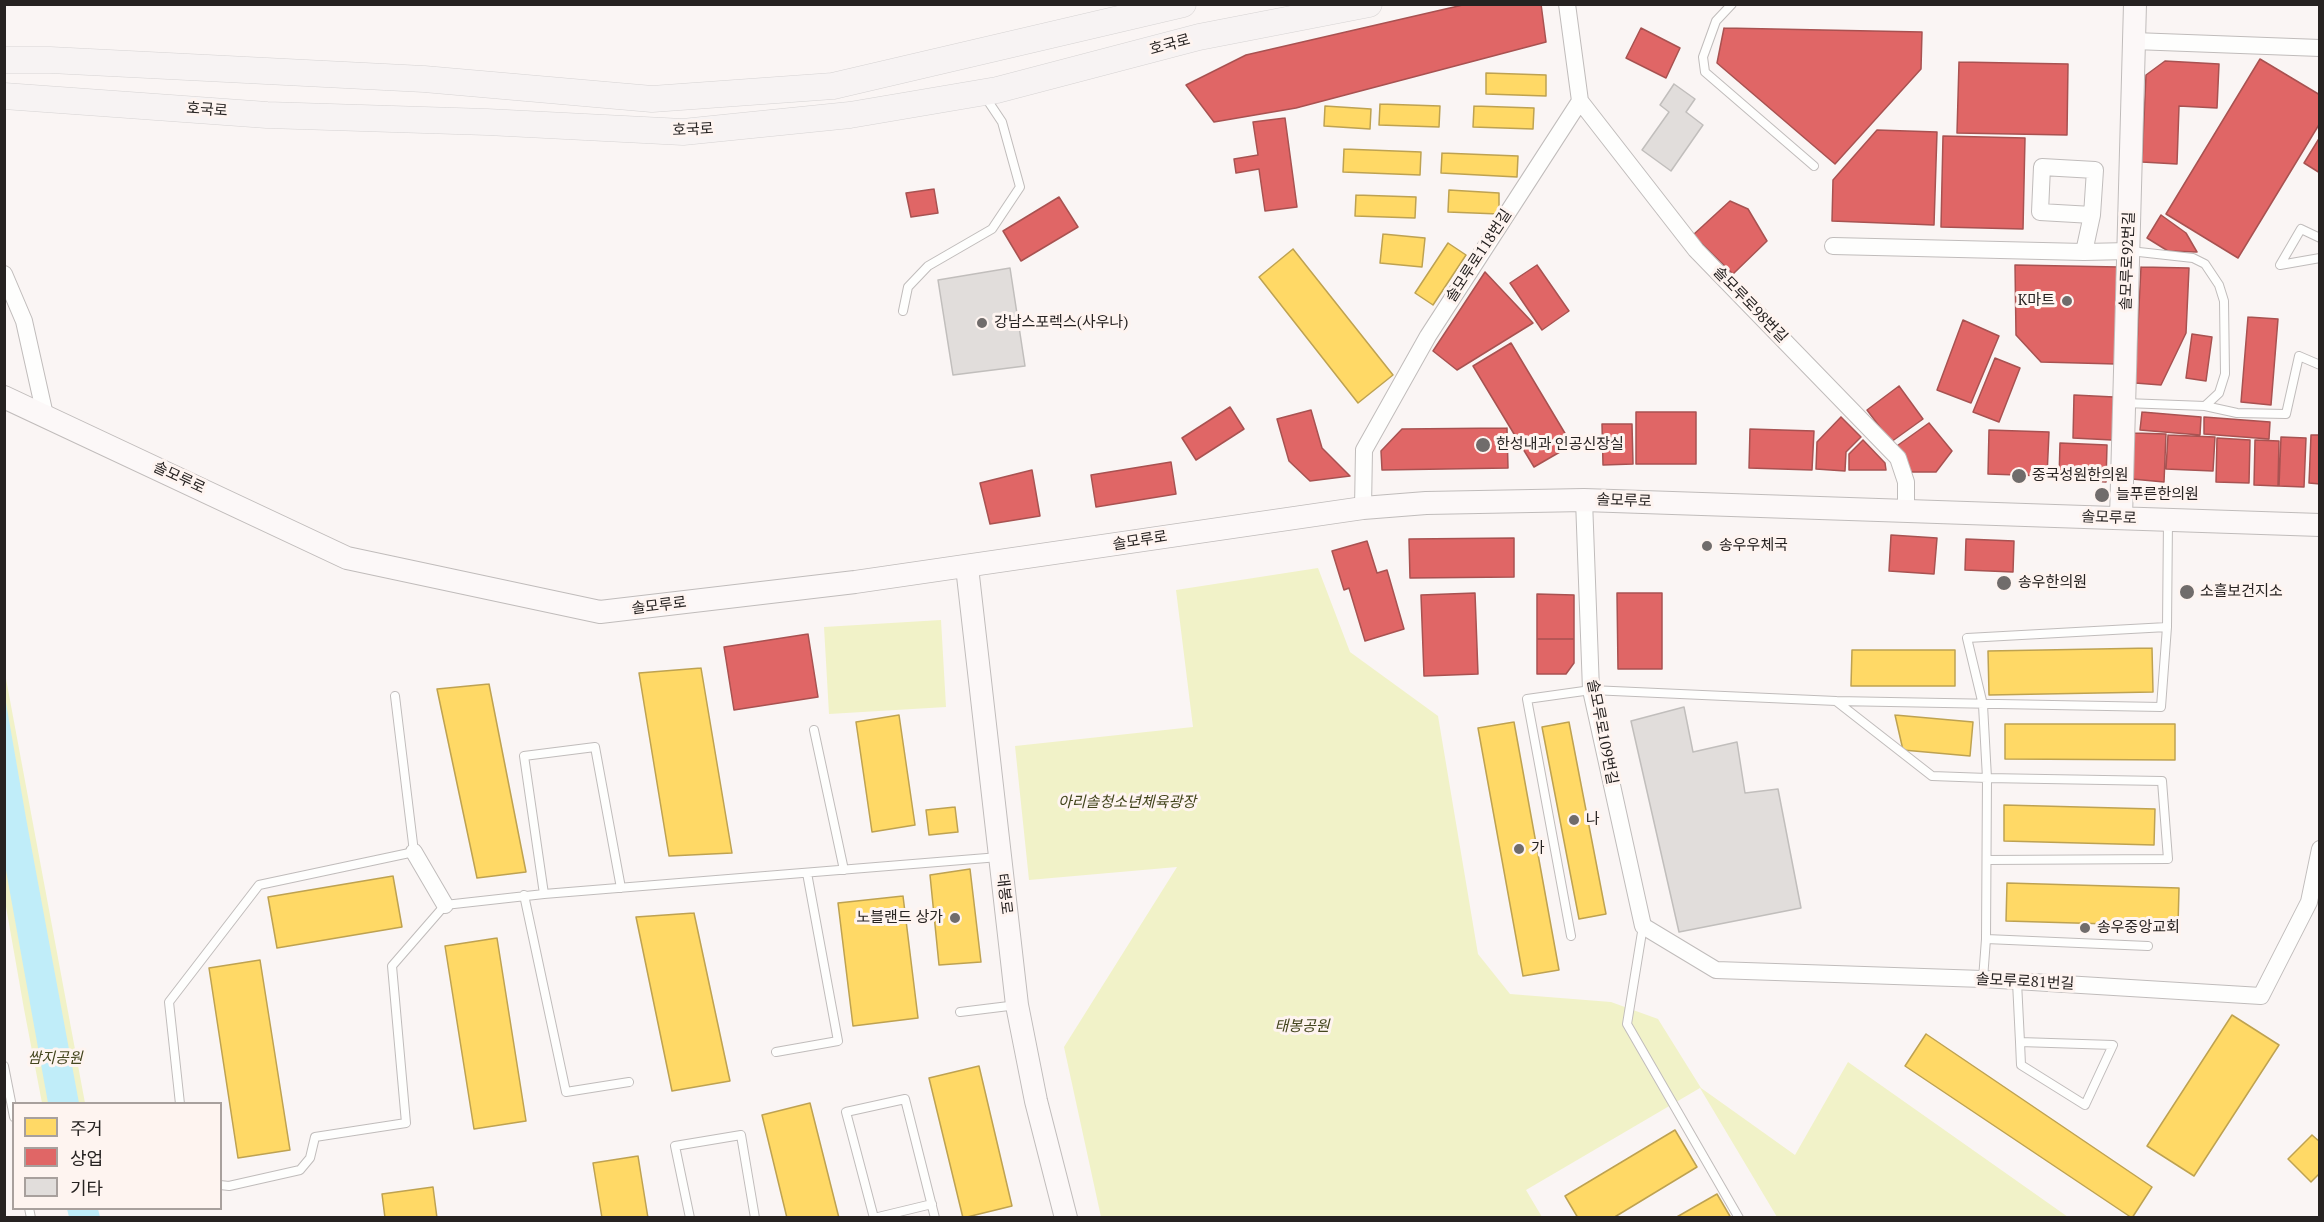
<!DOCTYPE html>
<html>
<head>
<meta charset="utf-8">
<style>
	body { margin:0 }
	#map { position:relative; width:2324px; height:1222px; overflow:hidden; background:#faf5f4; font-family:"PT Serif","Noto Sans KR",serif }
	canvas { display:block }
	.frame { position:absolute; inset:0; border:6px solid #262221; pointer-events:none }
	.legend { position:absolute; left:12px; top:1102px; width:210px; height:108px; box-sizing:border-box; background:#fef4f0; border:2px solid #a8a09d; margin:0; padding:8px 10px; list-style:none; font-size:18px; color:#262221 }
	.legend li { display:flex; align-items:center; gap:12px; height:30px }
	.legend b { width:30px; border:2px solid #a8a09d }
</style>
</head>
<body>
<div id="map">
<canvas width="2324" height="1222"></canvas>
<div class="frame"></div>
<ul class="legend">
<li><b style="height:16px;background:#ffd966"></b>주거</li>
<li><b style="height:16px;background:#e06666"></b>상업</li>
<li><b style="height:16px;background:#e1dddb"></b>기타</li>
</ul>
</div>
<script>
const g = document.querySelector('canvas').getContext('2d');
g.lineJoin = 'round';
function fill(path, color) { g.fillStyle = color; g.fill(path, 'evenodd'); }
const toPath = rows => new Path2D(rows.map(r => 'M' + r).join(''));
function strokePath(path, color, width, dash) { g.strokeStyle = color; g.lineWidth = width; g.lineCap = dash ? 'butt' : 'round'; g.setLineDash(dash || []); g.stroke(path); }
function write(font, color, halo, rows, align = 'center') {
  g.font = font + ' "PT Serif","Noto Sans KR",serif'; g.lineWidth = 6; g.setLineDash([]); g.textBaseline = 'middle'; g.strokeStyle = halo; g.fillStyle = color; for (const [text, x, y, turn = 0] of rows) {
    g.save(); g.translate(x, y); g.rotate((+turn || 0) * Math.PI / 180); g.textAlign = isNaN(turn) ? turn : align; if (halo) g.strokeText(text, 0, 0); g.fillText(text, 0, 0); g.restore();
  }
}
fill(toPath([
	[1318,568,1350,652,1438,716,1478,954,1510,994,1611,1002,1658,1019,1701,1088,1795,1155,1848,1062,2068,1217,1777,1217,1700,1088,1526,1190,1542,1217,1101,1217,1064,1047,1177,867,1029,880,1015,746,1193,727,1176,590],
	[941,620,946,707,829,714,824,627],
	[4,668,85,1103,42,1103,24,1009,5,901]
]), '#f1f2c8');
fill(toPath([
	[5,697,26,818,79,1103,48,1103,5,865],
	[67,1209,98,1209,100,1217,69,1217]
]), '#c0edf9');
const homes = toPath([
	[1486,73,1546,75,1546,96,1486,94,1486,73],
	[1380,104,1440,106,1439,127,1379,125,1380,104],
	[1325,106,1371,109,1370,129,1324,126,1325,106],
	[1474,106,1534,108,1533,129,1473,127,1474,106],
	[1344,149,1421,152,1420,175,1343,172,1344,149],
	[1442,153,1518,156,1517,177,1441,173,1442,153],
	[1449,190,1499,193,1499,214,1448,212,1449,190],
	[1356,195,1416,197,1415,218,1355,216,1356,195],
	[1383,234,1425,238,1422,267,1380,263,1383,234],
	[1448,243,1466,255,1433,305,1415,293,1448,243],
	[1293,249,1393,375,1358,403,1259,277,1293,249],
	[2152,648,2153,692,1989,695,1988,651,2152,648],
	[1852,650,1955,650,1955,686,1851,686,1852,650],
	[701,668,732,853,669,856,639,673,701,668],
	[489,684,526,872,477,878,437,689,489,684],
	[899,715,915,825,872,832,856,722,899,715],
	[1895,715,1973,722,1970,756,1903,750,1895,715],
	[1514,722,1559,970,1523,976,1478,728,1514,722],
	[1569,722,1606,914,1579,919,1542,727,1569,722],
	[2005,724,2175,724,2175,760,2005,759,2005,724],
	[2004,805,2155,809,2154,845,2004,841,2004,805],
	[955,807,958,832,929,835,926,810,955,807],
	[970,869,981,962,939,965,930,875,970,869],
	[393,876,402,927,277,948,268,897,393,876],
	[2007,883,2179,888,2178,926,2006,921,2007,883],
	[903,896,918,1018,853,1026,838,903,903,896],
	[694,913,730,1081,672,1091,636,917,694,913],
	[497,938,526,1121,474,1129,445,946,497,938],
	[260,960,290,1150,238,1158,209,968,260,960],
	[2232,1015,2279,1045,2194,1176,2147,1146,2232,1015],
	[1926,1034,2152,1187,2132,1218,1905,1066,1926,1034],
	[979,1066,1012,1206,963,1218,929,1078,979,1066],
	[810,1103,839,1218,787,1218,762,1115,810,1103],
	[1675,1130,1697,1167,1613,1218,1578,1218,1565,1196,1675,1130],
	[2312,1135,2320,1142,2320,1173,2311,1182,2288,1159,2312,1135],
	[638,1156,648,1218,602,1218,593,1163,638,1156],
	[433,1187,437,1218,385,1218,382,1194,433,1187],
	[1717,1194,1731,1218,1675,1218,1717,1194]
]);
fill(homes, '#ffd966');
strokePath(homes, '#bea251', 1.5);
const shops = toPath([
	[1467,4,1541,4,1546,42,1296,108,1214,122,1186,85,1246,55,1467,4],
	[1641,28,1680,48,1666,78,1626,58,1641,28],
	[1724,28,1922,32,1921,69,1835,164,1717,63,1724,28],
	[2260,59,2320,95,2320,123,2238,258,2166,214,2260,59],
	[2165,61,2219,64,2217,108,2179,106,2177,164,2142,162,2146,75,2165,61],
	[1959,62,2068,64,2067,135,1957,133,1959,62],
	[1285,118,1297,207,1265,211,1259,169,1236,173,1234,159,1258,155,1253,122,1285,118],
	[1877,130,1937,132,1934,225,1832,221,1833,180,1877,130],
	[1943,136,2025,138,2023,229,1941,227,1943,136],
	[2320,137,2320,173,2304,163,2320,137],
	[934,189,938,213,911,217,906,193,934,189],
	[1059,197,1078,227,1021,261,1003,231,1059,197],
	[1730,201,1748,209,1767,241,1733,274,1693,235,1730,201],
	[2161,215,2186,233,2197,252,2168,251,2147,238,2161,215],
	[1537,265,1569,311,1542,330,1510,283,1537,265],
	[2015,265,2119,267,2116,364,2041,362,2016,335,2015,265],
	[2141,267,2189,268,2186,333,2161,385,2135,383,2141,267],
	[1485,272,1533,323,1457,370,1433,351,1485,272],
	[2248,317,2278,319,2271,405,2241,402,2248,317],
	[1963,320,1999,336,1971,403,1937,390,1963,320],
	[2192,334,2212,337,2206,381,2186,378,2192,334],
	[1511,343,1572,445,1534,467,1473,366,1511,343],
	[1995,358,2020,368,1999,422,1973,412,1995,358],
	[1899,386,1923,419,1891,442,1867,410,1899,386],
	[2074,395,2114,397,2112,440,2073,438,2074,395],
	[1230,407,1244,429,1196,460,1182,438,1230,407],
	[1311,410,1322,448,1350,476,1310,481,1289,461,1277,419,1311,410],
	[1636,412,1696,412,1696,464,1636,464,1636,412],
	[2142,412,2201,417,2200,435,2140,430,2142,412],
	[1841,417,1861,437,1846,452,1845,471,1816,469,1817,442,1841,417],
	[2204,417,2270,422,2269,439,2204,434,2204,417],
	[1929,423,1952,451,1936,472,1908,472,1894,448,1929,423],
	[1602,424,1632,424,1633,464,1603,465,1602,424],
	[1507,428,1508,468,1382,470,1381,451,1402,429,1507,428],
	[1750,429,1814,431,1812,470,1749,468,1750,429],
	[1989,430,2049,432,2047,476,1988,474,1989,430],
	[2134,433,2166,434,2164,482,2132,479,2134,433],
	[2168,435,2215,437,2213,471,2166,469,2168,435],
	[2311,435,2320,435,2320,484,2309,483,2311,435],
	[2281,437,2306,438,2304,487,2279,486,2281,437],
	[2217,438,2250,440,2249,483,2216,482,2217,438],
	[1863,440,1885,463,1886,470,1849,470,1849,454,1863,440],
	[2255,440,2279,441,2278,486,2254,485,2255,440],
	[2060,443,2107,445,2106,482,2059,479,2060,443],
	[1171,462,1176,494,1096,507,1091,475,1171,462],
	[1032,470,1040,516,990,524,980,483,1032,470],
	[1891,535,1937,538,1934,574,1889,571,1891,535],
	[1514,538,1514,577,1410,578,1409,539,1514,538],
	[1966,539,2014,541,2013,572,1965,570,1966,539],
	[1367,541,1377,573,1387,570,1404,629,1365,641,1349,588,1344,590,1332,551,1367,541],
	[1475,593,1478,674,1424,676,1421,595,1475,593],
	[1617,593,1662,593,1662,669,1618,669,1617,593],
	[1537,594,1574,595,1574,639,1537,639,1537,594],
	[808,634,818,697,734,710,724,647,808,634],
	[1537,639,1574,639,1574,663,1566,674,1537,674,1537,639]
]);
fill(shops, '#e06666');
strokePath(shops, '#a85251', 1.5);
const building = toPath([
	[1674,84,1695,99,1686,112,1703,125,1671,171,1642,150,1669,112,1660,105,1674,84],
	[1010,268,1025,366,953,375,938,280,1010,268],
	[1684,707,1693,752,1737,742,1745,793,1778,789,1801,908,1679,932,1631,721,1684,707]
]);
fill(building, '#e1dddb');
strokePath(building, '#c1bebc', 1.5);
const lane = toPath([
	[1732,4,1716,21,1703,57,1705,72,1814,166],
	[2320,238,2301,229,2280,265,2320,258],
	[903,311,908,287,928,266,992,229,1020,187,1002,122,984,95],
	[2125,403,2205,406,2219,393,2225,374,2224,301,2219,285,2205,264,2193,258,2130,251],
	[2205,406,2237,413,2286,414,2299,356,2320,365],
	[814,730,844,870],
	[1987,860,2168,859,2162,781,1987,778,1983,705,1967,638,2167,627],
	[544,894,524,756,595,747,621,888],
	[524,895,566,1092,629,1082],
	[1643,926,1627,1024,1739,1218],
	[1571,936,1527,699,1591,690,1836,701],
	[1986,939,1987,778,1932,776,1836,701,2161,707,2167,627,2168,520],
	[1983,979,1986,939,2148,946],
	[2017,982,2020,1042,2021,1065,2085,1105,2113,1045,2020,1042],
	[960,1012,1017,1005],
	[776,1052,838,1041,807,873],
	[4,1066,14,1117],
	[180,1104,169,1002,259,885,414,852,395,696],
	[220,1185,229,1186,300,1170,310,1158,315,1137,406,1123,392,966,445,905,544,894,999,857],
	[29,1208,31,1218],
	[690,1218,675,1146,741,1135,755,1218],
	[874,1218,846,1112,905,1099,935,1218],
	[874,1218,932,1204]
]);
const street = toPath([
	[2134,41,2320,48],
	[1580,101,1696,250,1898,458,1906,482,1906,510],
	[1833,246,2084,252,2129,251],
	[2084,252,2092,215,2095,170,2042,167,2040,212,2092,215],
	[4,274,24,321,45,415],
	[1584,500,1591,690,1643,926,1716,970,1983,979,2261,996,2309,902,2320,849],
	[1363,508,1364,450,1428,336,1580,101,1567,4],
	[414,852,445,905]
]);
const secondary = toPath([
	[4,397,347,558,600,612,855,582,1363,508,1426,503,1584,500,2320,525],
	[2121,518,2135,4],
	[967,567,1017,1005,1036,1101,1066,1218]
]);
const primary = toPath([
	[4,60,50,60,424,79,652,99,833,86,1183,4],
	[4,96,267,115,487,122,683,132,850,115,997,90,1199,37,1369,4]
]);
strokePath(lane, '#c0bcbb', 10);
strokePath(street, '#c0bcbb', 18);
strokePath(secondary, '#c0bcbb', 24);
strokePath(primary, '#d6d3d3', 27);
strokePath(lane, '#fefefd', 8);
strokePath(street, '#fefefd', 16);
strokePath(secondary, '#fcf8f8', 22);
strokePath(primary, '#f7f3f3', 26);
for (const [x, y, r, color] of [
	[2067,301,6,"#706c6b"],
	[982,323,6,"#706c6b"],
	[1483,445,8,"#706c6b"],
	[2019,476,8,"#706c6b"],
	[2102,495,8,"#706c6b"],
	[1707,546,6,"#706c6b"],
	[2004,583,8,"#706c6b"],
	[2187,592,8,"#706c6b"],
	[1574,820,6,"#706c6b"],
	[1519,849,6,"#706c6b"],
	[955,918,6,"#706c6b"],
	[2085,928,6,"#706c6b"]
]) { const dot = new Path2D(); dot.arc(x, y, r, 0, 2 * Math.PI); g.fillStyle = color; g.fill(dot); strokePath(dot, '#fef4f0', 2); }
write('15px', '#262221', '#fef4f0', [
	["호국로",1170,45,-15],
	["호국로",207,110,4],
	["호국로",693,130,-3],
	["솔모루로118번길",1479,256,-57],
	["솔모루로92번길",2128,261,-88],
	["솔모루로98번길",1750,305,46],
	["솔모루로",179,478,25],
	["솔모루로",1624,501,2],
	["솔모루로",2109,518,2],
	["솔모루로",1140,541,-9],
	["솔모루로",659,606,-7],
	["솔모루로109번길",1602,732,79],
	["태봉로",1004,894,83],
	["솔모루로81번길",2025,982,3]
]);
write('15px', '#262221', '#fef4f0', [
	["K마트",2055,301,"right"],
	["강남스포렉스(사우나)",994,323],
	["한성내과 인공신장실",1496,445],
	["중국성원한의원",2032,476],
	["늘푸른한의원",2116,495],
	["송우우체국",1719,546],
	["송우한의원",2018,583],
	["소흘보건지소",2200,592],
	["나",1586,820],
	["가",1531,849],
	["노블랜드 상가",943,918,"right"],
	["송우중앙교회",2097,928]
], 'left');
write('italic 15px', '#43451d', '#fef4f0', [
	["아리솔청소년체육광장",1127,803],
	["태봉공원",1302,1027],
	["쌈지공원",55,1059]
]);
</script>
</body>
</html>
